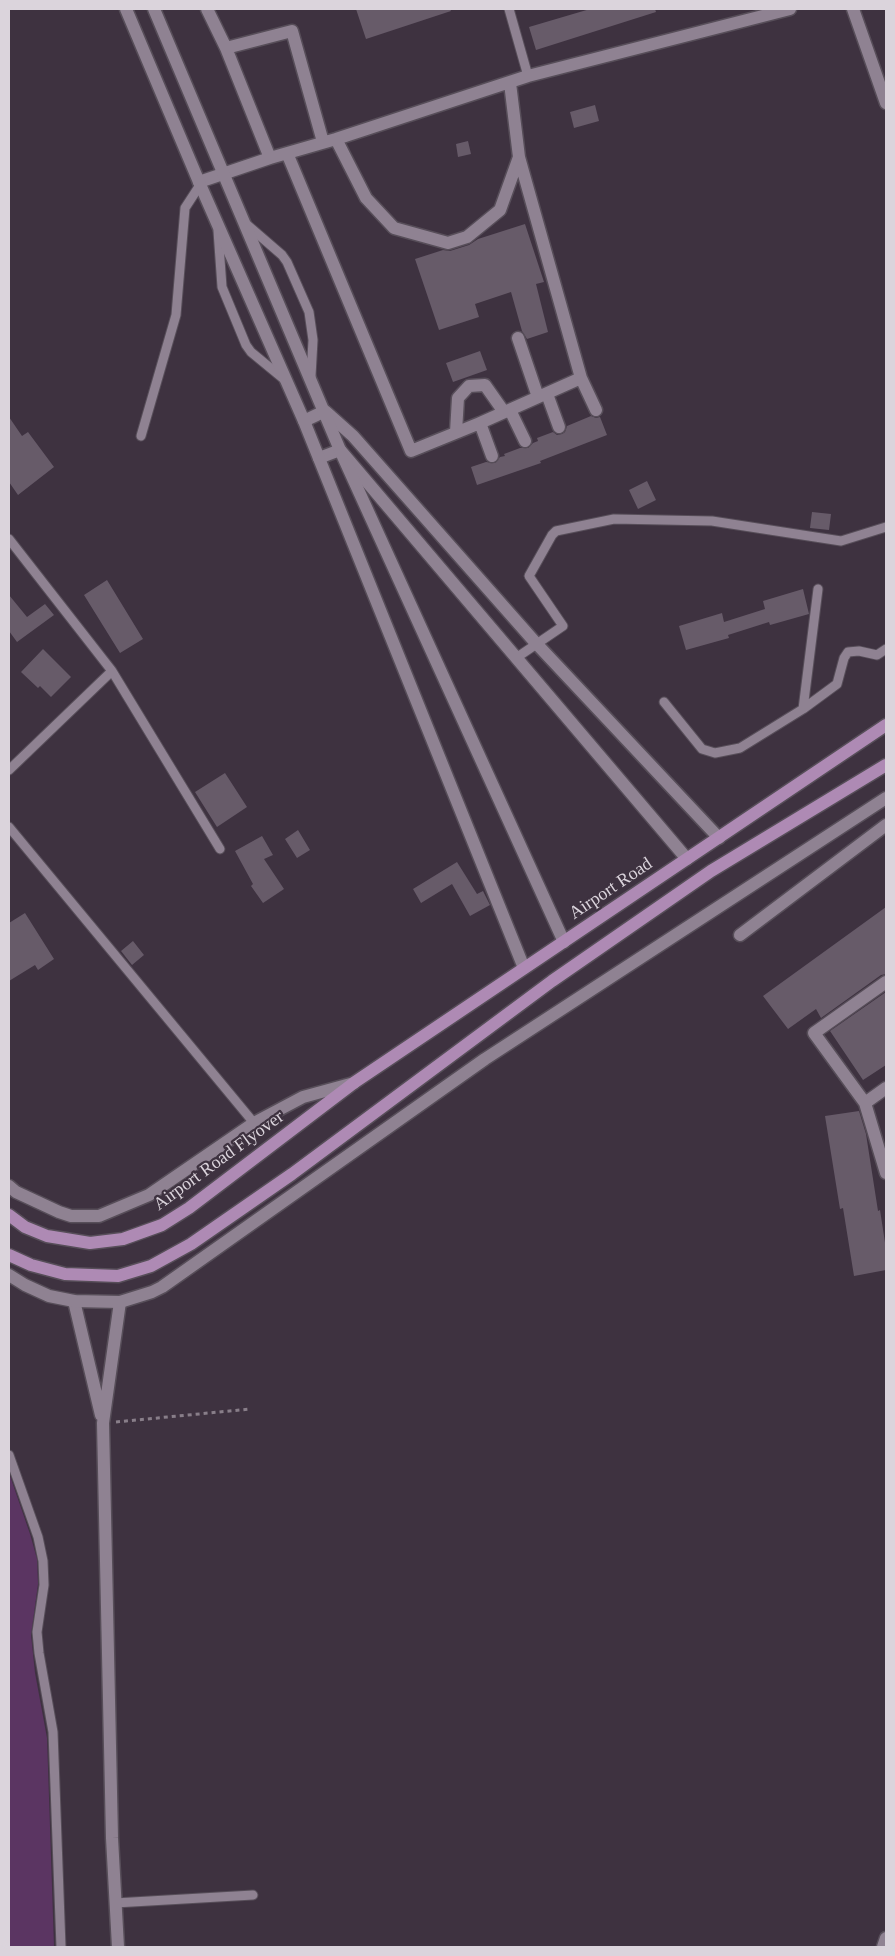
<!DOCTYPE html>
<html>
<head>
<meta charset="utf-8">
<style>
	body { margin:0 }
	#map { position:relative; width:895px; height:1956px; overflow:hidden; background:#3e3240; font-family:"Times New Roman",serif }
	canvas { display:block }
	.frame { position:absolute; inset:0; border:10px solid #dbd4dc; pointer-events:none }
</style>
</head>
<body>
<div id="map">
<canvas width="895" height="1956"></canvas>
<div class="frame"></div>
</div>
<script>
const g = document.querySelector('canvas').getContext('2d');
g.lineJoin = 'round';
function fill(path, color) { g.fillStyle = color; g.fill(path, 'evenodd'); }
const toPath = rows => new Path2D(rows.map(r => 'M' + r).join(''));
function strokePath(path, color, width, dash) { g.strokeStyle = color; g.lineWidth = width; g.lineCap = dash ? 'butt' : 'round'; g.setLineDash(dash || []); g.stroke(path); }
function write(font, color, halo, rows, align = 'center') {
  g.font = font + ' "Times New Roman",serif'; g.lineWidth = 4.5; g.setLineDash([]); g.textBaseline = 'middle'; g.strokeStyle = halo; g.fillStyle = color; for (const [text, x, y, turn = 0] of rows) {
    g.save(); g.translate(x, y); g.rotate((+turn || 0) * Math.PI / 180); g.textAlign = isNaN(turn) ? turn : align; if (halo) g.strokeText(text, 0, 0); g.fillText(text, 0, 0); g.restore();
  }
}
fill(toPath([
	[9,1473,30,1534,37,1559,38,1584,31,1635,35,1673,47,1738,54,1947,9,1947]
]), '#5b3562');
fill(toPath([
	[356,9,450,9,451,11,366,39],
	[590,9,655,9,656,12,536,50,529,27],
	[595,105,599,121,574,128,570,112],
	[468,141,471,154,458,157,456,144],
	[525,224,544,282,536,284,548,332,527,339,522,331,511,292,475,304,479,317,439,330,415,259,443,250,450,251,469,245,478,239],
	[480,351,487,370,453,382,446,363],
	[591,416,596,418,600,417,607,435,540,461,541,463,477,485,471,467,486,462,495,463,500,457,505,456,504,454,520,448,528,448,533,443,538,441,537,438,553,432,557,435,562,434,565,432,567,426],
	[9,417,22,436,28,432,54,467,18,495,9,482],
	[647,481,656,500,638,509,629,490],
	[812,512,831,514,829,530,810,528],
	[107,580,143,639,120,653,84,595],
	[803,589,809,614,770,625,769,622,728,635,729,638,686,650,679,626,722,613,724,622,765,609,763,601],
	[9,595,27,617,45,604,54,615,17,642,9,631],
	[43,649,71,677,51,697,40,686,38,688,21,672],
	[225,773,247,807,217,827,195,792],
	[298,830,310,850,297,858,285,839],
	[262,836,273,855,264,859,284,889,263,903,251,886,253,884,235,851],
	[457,862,477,894,483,891,490,905,470,916,452,884,421,903,413,889],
	[886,907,886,974,881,975,821,1018,816,1009,788,1029,763,996],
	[25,913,54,959,38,970,35,965,9,981,9,923],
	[133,941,144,955,132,965,121,951],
	[886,992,886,1065,863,1080,830,1031],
	[859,1111,866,1134,878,1211,880,1210,886,1249,886,1270,854,1276,843,1208,840,1209,825,1116]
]), '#675b69');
const service = toPath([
	[509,9,528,76],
	[245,223,282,255,287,262,309,312,313,340,311,376],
	[218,231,222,287,246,345,251,352,285,380],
	[141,436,176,315,185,208,200,185],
	[9,539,112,671,220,849],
	[516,658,563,626,529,576,552,535,556,531,614,519,712,521,841,541,886,527],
	[664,702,702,749,715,753,740,748,803,709,837,684,844,658,848,652,859,651,877,655,886,649],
	[803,709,818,589],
	[9,770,112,671],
	[9,827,254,1123],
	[9,1455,38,1537,43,1561,44,1585,37,1632,39,1653,53,1732,61,1947],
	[115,1903,253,1895]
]);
const minor = toPath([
	[207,9,226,48,270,158],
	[853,9,886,103],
	[226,48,292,31,323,142],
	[336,139,366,198,394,228,448,243,467,237,500,210,519,157,510,83],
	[287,153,411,451,480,423,581,378],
	[519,157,581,378,596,410],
	[199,182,270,158,336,139,528,76,790,9],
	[518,338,538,397],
	[547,394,559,427],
	[510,410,525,441],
	[304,421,325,411,353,436,534,641,719,838],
	[480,423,492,456],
	[456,432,458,398,469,386,485,385,504,412],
	[319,458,340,450,687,859],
	[740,935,886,825],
	[886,982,814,1033,865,1103,886,1173],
	[865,1103,886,1088],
	[74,1301,101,1415],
	[118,1947,112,1838,103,1423,120,1302],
	[883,1947,886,1938]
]);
const tertiary = toPath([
	[126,9,199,182,304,421,524,968],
	[154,9,340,450,564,942],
	[9,1186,16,1192,59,1212,71,1216,99,1216,149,1195,254,1123,303,1097,354,1083],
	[9,1275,25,1285,49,1296,74,1301,120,1302,152,1292,162,1287,485,1059,886,798]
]);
const primary = toPath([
	[9,1215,25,1227,47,1236,90,1243,123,1239,162,1225,189,1208,355,1082,886,725],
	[9,1255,31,1265,65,1274,118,1276,151,1266,191,1244,292,1174,552,981,711,871,886,765]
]);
strokePath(service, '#574e59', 11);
strokePath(minor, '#574e59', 15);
strokePath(tertiary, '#574e59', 15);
strokePath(primary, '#574e59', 15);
strokePath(toPath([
	[116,1422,250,1409]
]), '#887e89', 3, [4, 4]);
strokePath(service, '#8f8292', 9);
strokePath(minor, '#8f8292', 12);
strokePath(tertiary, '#8f8292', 12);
strokePath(primary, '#ae8ab4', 12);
write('18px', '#dbd4dc', '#3e3240', [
	["Airport Road",611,889,-34],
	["Airport Road Flyover",219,1161,-36]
]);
</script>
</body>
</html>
